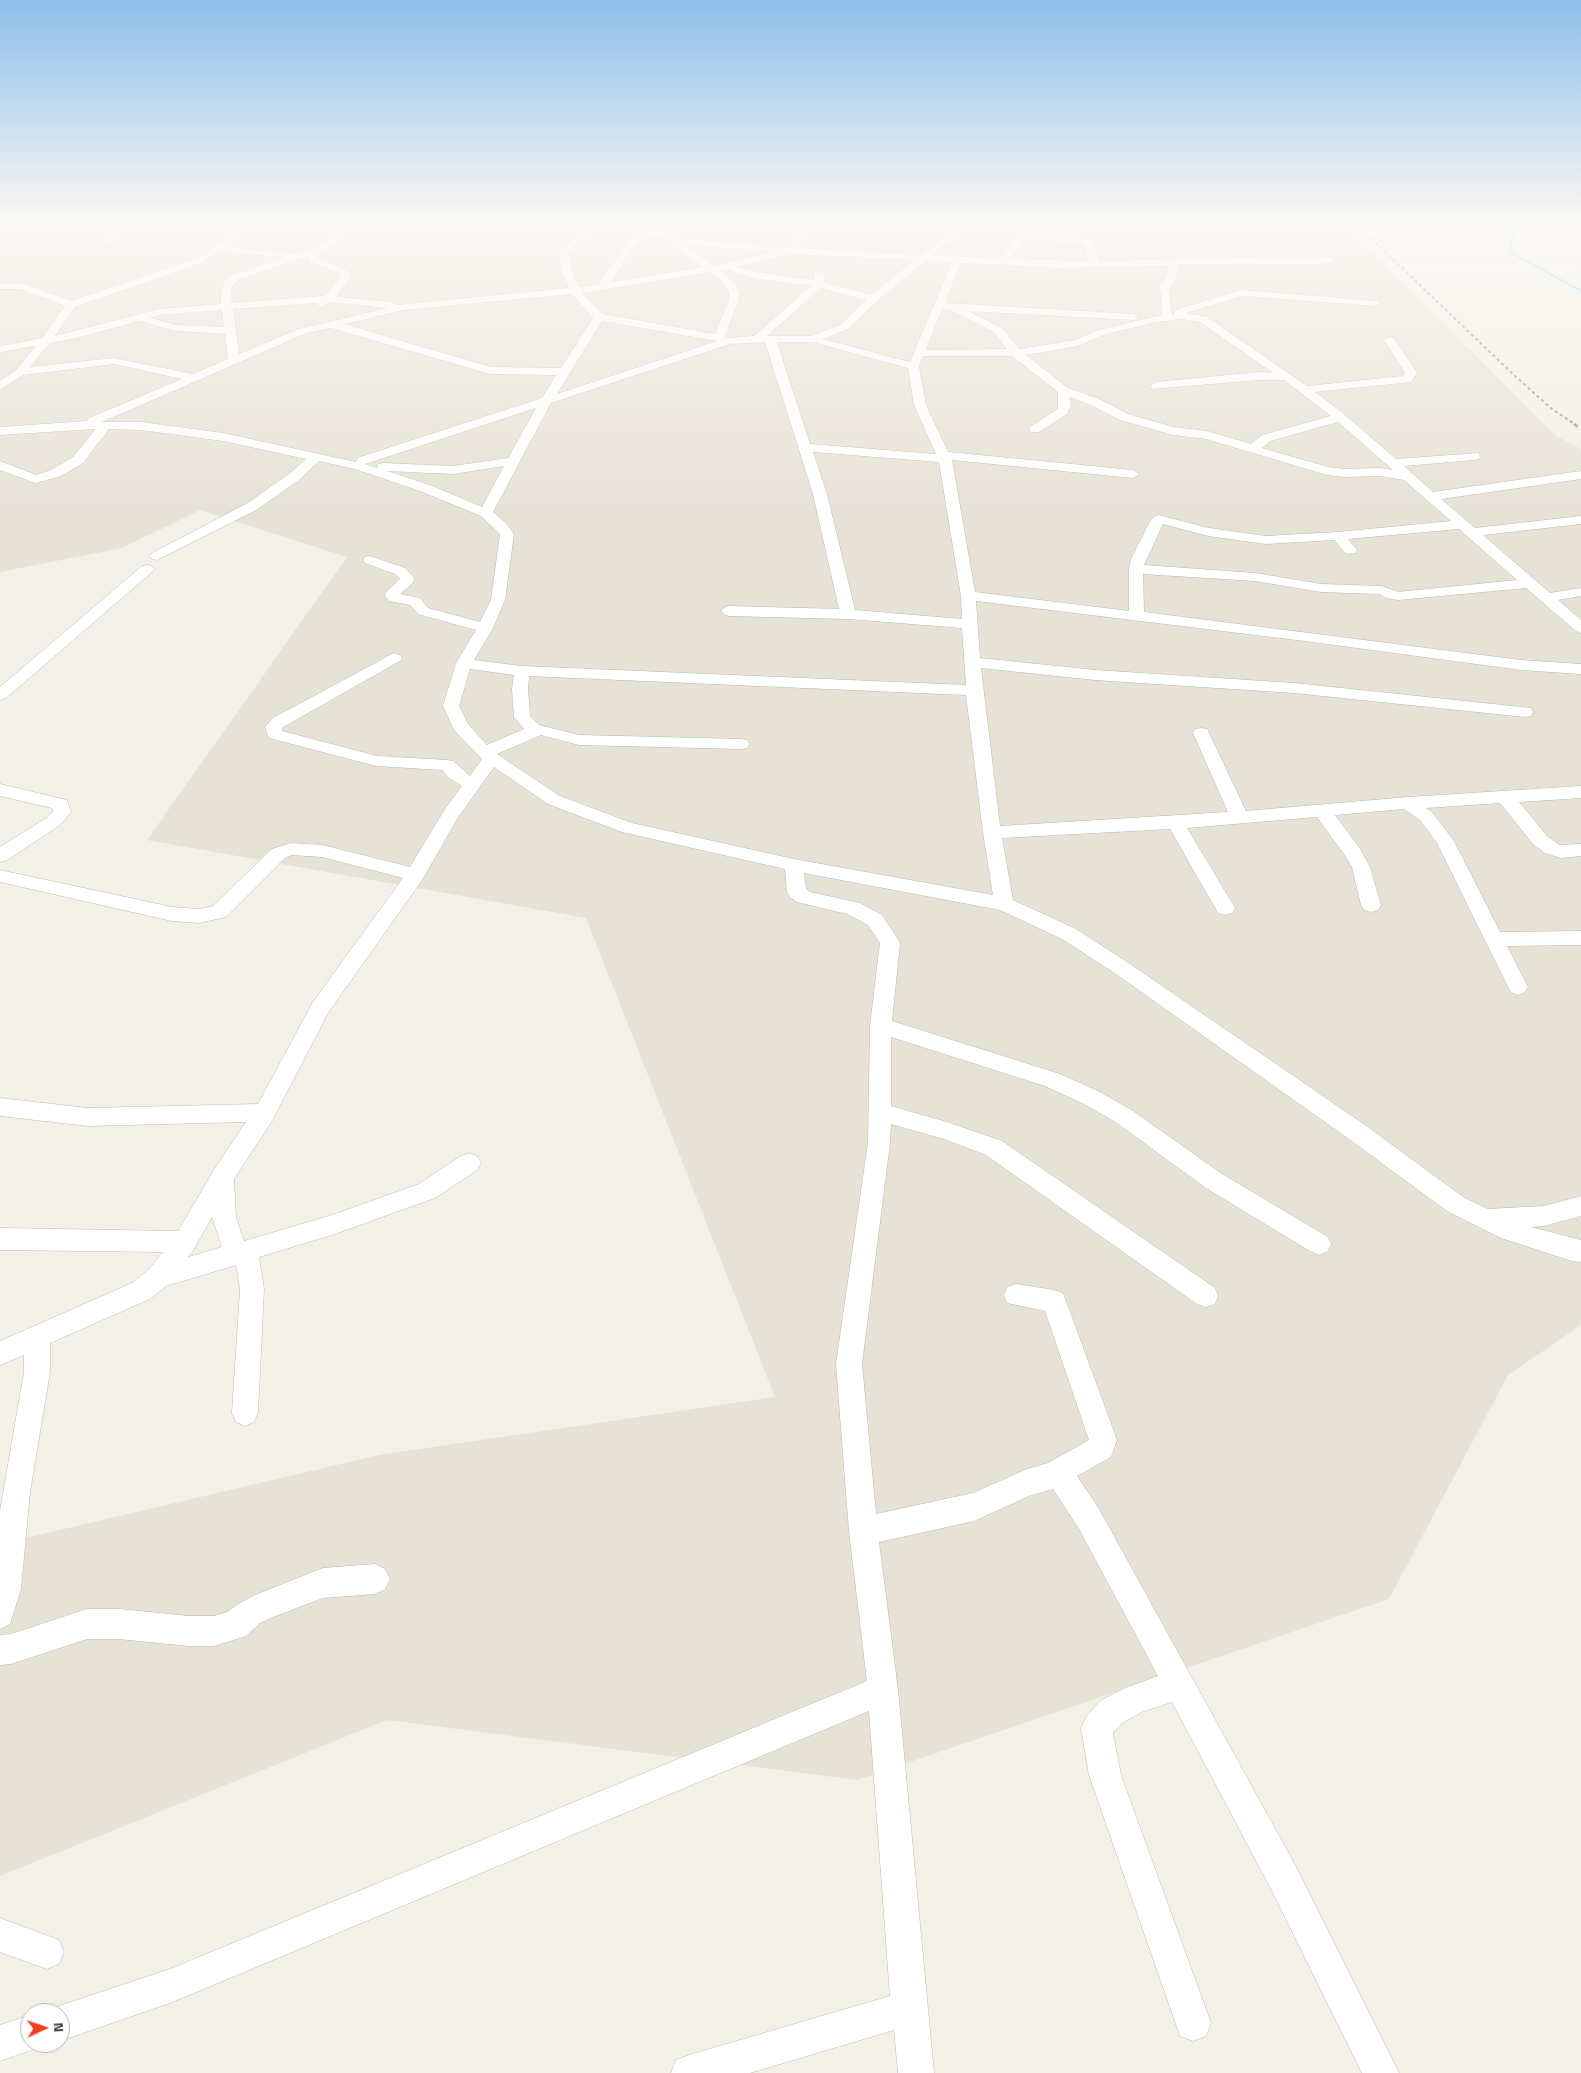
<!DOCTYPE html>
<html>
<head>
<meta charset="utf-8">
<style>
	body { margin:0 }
	#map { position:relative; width:1581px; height:2073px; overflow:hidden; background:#f3f0e7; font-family:"Titillium Web",sans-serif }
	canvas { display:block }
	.north { position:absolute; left:20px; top:2003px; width:50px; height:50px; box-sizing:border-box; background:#fff; border:1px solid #b5b3af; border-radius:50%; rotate:87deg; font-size:14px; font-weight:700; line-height:20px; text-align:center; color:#464036 }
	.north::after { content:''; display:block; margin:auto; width:18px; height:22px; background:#f4401d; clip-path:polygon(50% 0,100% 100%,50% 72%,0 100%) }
</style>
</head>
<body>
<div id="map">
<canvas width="1581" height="2073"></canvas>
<div class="north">N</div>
</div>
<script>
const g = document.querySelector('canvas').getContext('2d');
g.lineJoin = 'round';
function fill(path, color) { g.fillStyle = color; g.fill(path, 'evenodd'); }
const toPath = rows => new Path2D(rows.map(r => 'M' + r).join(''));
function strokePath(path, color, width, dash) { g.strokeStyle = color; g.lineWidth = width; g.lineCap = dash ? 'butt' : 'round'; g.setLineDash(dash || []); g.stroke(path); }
fill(toPath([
	[0,222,1237,222,1353,234,1555,435,1581,449,1581,1325,1508,1375,1389,1599,857,1780,387,1720,0,1876,0,1544,379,1455,775,1397,586,918,147,840,347,557,200,510,122,548,0,572]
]), '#e7e2d6');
strokePath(toPath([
	[1515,222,1510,252,1581,291]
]), '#a5cfee', 2.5);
const minor = toPath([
	[123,222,137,222,126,227,106,245,100,245,100,241,123,222],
	[205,222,230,222,256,225,269,222,284,222,282,224,242,235,227,247,295,254,320,245,338,233,345,222,355,222,344,237,319,255,318,258,349,271,350,277,336,297,392,302,397,305,569,288,563,274,558,252,592,222,602,222,568,253,573,274,579,287,599,284,629,239,651,230,638,222,650,222,677,238,789,248,794,237,818,222,829,222,801,240,799,248,921,255,945,236,922,222,934,222,951,231,962,222,973,222,933,255,999,259,1018,236,1032,234,1091,239,1099,261,1238,258,1310,259,1330,257,1335,260,1334,262,1310,265,1177,265,1178,271,1174,282,1169,288,1172,314,1174,314,1175,310,1241,290,1379,301,1380,303,1375,306,1242,296,1186,313,1207,317,1307,386,1403,376,1405,373,1384,340,1390,337,1394,338,1417,373,1411,382,1315,392,1344,414,1396,459,1479,453,1480,456,1479,459,1474,460,1404,466,1433,492,1581,471,1581,479,1441,499,1475,528,1581,516,1581,524,1483,535,1550,593,1581,588,1581,596,1558,600,1581,620,1581,633,1576,631,1526,588,1398,600,1386,598,1379,594,1321,592,1255,581,1143,574,1144,612,1521,660,1581,664,1581,674,1521,670,1305,641,976,601,980,658,1095,670,1294,683,1531,708,1533,712,1531,716,1525,717,1294,693,1095,680,981,668,1000,826,1228,812,1193,733,1195,729,1201,728,1207,729,1209,733,1246,811,1408,797,1581,786,1581,798,1519,802,1547,836,1559,845,1581,844,1581,856,1561,858,1545,853,1533,844,1500,803,1426,808,1432,812,1454,841,1500,932,1581,931,1581,945,1507,946,1528,987,1525,992,1518,995,1511,992,1508,987,1437,843,1420,820,1404,809,1335,815,1359,847,1370,867,1381,905,1378,910,1371,912,1364,910,1361,905,1352,867,1344,854,1317,817,1187,828,1235,908,1232,913,1225,915,1218,913,1170,829,1002,838,1013,900,1076,929,1130,964,1365,1125,1463,1197,1488,1209,1544,1206,1581,1196,1581,1216,1544,1226,1531,1227,1581,1240,1581,1262,1572,1261,1501,1238,1447,1211,1349,1139,1116,974,1062,939,1000,910,804,873,806,889,810,892,860,903,882,915,897,938,900,943,892,1021,1060,1074,1100,1092,1133,1111,1222,1174,1328,1237,1331,1244,1328,1251,1319,1255,1310,1251,1206,1188,1117,1123,1084,1104,1045,1086,891,1037,891,1106,947,1122,1002,1141,1215,1288,1218,1296,1215,1304,1206,1307,1197,1304,986,1155,944,1139,891,1124,890,1143,862,1364,876,1514,973,1493,1027,1469,1048,1463,1089,1440,1045,1311,1007,1303,1004,1295,1007,1287,1016,1284,1054,1290,1063,1293,1117,1440,1111,1457,1077,1476,1099,1509,1294,1863,1399,2073,1362,2073,1270,1887,1172,1702,1142,1712,1122,1723,1113,1733,1121,1775,1211,2023,1206,2036,1193,2041,1180,2036,1089,1775,1081,1728,1086,1717,1100,1701,1125,1688,1158,1676,1079,1529,1053,1489,1029,1496,974,1521,879,1542,898,1690,934,2073,898,2073,894,2030,750,2073,671,2073,676,2060,689,2055,890,1996,869,1711,170,2003,60,2041,60,2013,46,2013,47,2010,170,1969,867,1681,849,1531,836,1364,868,1143,870,1026,880,943,868,925,847,914,797,902,790,897,787,892,785,869,622,832,548,804,494,767,459,816,422,880,328,1013,273,1119,234,1179,236,1217,244,1241,332,1215,419,1184,461,1156,469,1153,477,1156,481,1163,477,1170,435,1198,332,1235,259,1257,264,1289,258,1413,254,1422,245,1426,236,1422,232,1413,240,1289,236,1265,166,1286,150,1299,50,1343,50,1372,30,1492,21,1589,10,1624,0,1629,0,1511,24,1372,24,1355,0,1365,0,1341,132,1283,149,1269,163,1252,0,1250,0,1228,178,1231,214,1170,246,1122,88,1126,0,1116,0,1098,88,1108,258,1104,313,1002,403,878,322,857,292,855,286,857,226,917,199,923,172,921,0,882,0,870,172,907,199,909,213,906,272,849,291,843,322,845,410,867,445,809,462,786,449,778,442,770,376,766,269,738,265,727,273,718,394,653,400,655,402,658,400,661,285,726,282,728,282,731,377,756,447,760,453,761,470,776,482,759,454,730,443,706,456,663,476,630,418,614,410,605,390,601,385,596,386,592,400,579,395,574,365,563,363,560,365,557,370,556,405,568,414,578,413,583,400,594,420,598,428,608,480,622,491,600,500,534,481,516,420,491,355,469,319,461,299,480,256,510,157,560,152,559,150,556,152,553,246,504,289,474,306,459,223,441,141,430,109,429,83,463,59,477,35,483,0,470,0,461,36,475,49,471,73,457,96,429,0,435,0,427,87,421,89,418,182,379,114,364,23,375,0,390,0,381,16,370,36,346,0,352,0,346,42,338,65,306,20,289,0,289,0,283,25,284,71,301,191,260,204,254,236,231,242,229,210,225,205,222],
	[658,234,703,267,611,282,636,243,658,234],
	[1032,240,1084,244,1089,261,1009,259,1024,241,1032,240],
	[686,245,773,252,714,266,686,245],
	[220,252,284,257,232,275,225,280,221,290,221,304,159,309,55,336,75,307,199,264,220,252],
	[793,254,914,260,871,295,824,282,824,274,819,271,814,274,814,280,754,272,737,267,793,254],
	[309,256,309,261,339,273,340,277,329,292,323,296,232,303,231,290,234,284,240,279,309,256],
	[926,261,952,262,910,362,823,339,848,329,877,301,926,261],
	[961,263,1059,268,1167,266,1168,271,1164,281,1159,287,1162,301,1162,315,1098,330,1075,340,1019,349,1002,328,968,311,1134,320,1139,317,1134,314,945,303,961,263],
	[725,269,753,278,811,286,754,336,730,338,725,336,739,300,739,293,735,284,720,270,725,269],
	[710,272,720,280,729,293,729,300,715,334,602,314,582,293,710,272],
	[821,288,866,300,840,325,811,336,767,336,821,288],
	[572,294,593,318,561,368,491,367,344,324,404,310,572,294],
	[329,302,387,308,299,329,239,354,233,309,317,303,318,306,322,307,329,302],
	[942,309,950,310,994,332,1007,349,926,350,942,309],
	[222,310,224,327,176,325,151,318,160,315,222,310],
	[1182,319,1200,322,1273,373,1259,372,1156,382,1150,386,1152,389,1259,380,1284,380,1331,416,1262,435,1251,444,1207,431,1174,427,1128,414,1099,399,1068,388,1026,355,1078,346,1106,334,1157,322,1182,319],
	[139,321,176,331,225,334,228,359,193,374,114,358,30,367,50,343,77,338,139,321],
	[602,321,717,341,557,394,602,321],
	[331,328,490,374,556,375,542,398,357,458,356,462,223,433,141,422,102,422,307,333,331,328],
	[765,342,813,494,839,609,729,606,724,608,721,611,724,614,729,616,848,619,962,628,966,685,522,666,474,660,493,628,505,600,514,534,506,523,493,512,551,403,730,344,765,342],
	[777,342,812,342,908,368,914,405,936,454,810,444,777,342],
	[923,356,1012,356,1058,392,1058,409,1031,426,1029,429,1031,432,1039,432,1067,414,1071,406,1070,397,1091,405,1120,420,1173,435,1206,439,1327,475,1345,477,1380,476,1404,480,1451,521,1338,532,1266,536,1209,528,1158,515,1151,519,1131,559,1129,569,1129,611,975,592,952,460,1133,478,1140,474,1133,470,948,452,926,405,919,366,923,356],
	[536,408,508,458,453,466,383,463,378,464,377,468,365,464,536,408],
	[1338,422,1393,470,1380,468,1345,469,1328,467,1262,448,1270,441,1338,422],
	[813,452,939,462,961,596,962,619,855,610,827,494,813,452],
	[504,466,482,507,430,485,387,471,453,474,504,466],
	[1163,524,1208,536,1266,544,1334,540,1345,553,1350,554,1355,553,1357,550,1348,539,1459,529,1517,580,1398,592,1382,586,1321,584,1255,573,1144,565,1163,524],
	[470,669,514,675,512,689,514,717,524,729,487,745,468,724,459,706,470,669],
	[529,676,966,695,983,832,993,895,794,859,632,823,560,796,497,754,541,735,579,745,741,749,747,748,750,744,747,740,741,739,579,735,539,725,530,716,528,689,529,676],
	[212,1217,222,1247,188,1257,194,1249,212,1217],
	[721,222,734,222,739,225,734,228,721,222],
	[147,565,152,566,154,569,152,572,6,698,0,700,0,687,142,566,147,565],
	[0,784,67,800,71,812,60,825,7,860,0,862,0,847,48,817,53,811,52,808,0,796,0,784],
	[375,1564,385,1569,390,1579,385,1589,375,1594,323,1598,273,1617,260,1623,246,1636,214,1646,189,1646,119,1639,87,1639,11,1664,0,1665,0,1635,11,1634,87,1609,119,1609,189,1616,214,1616,227,1612,240,1603,255,1595,323,1568,375,1564],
	[0,1918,59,1940,64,1952,59,1964,47,1969,0,1952,0,1918],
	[30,2015,30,2043,44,2043,43,2046,0,2061,0,2025,30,2015]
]);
strokePath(minor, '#c1bbad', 1);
fill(minor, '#fff');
strokePath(toPath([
	[1354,222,1517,378,1552,409,1576,425]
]), '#969696', 2, [3, 3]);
strokePath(toPath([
	[1574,424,1581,429]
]), '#969696', 2.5, [4.5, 4.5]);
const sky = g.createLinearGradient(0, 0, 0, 512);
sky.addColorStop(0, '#8dbfea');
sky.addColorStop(0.43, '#faf8f4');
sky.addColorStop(1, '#faf8f400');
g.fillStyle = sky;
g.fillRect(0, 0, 1581, 512);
</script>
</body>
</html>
